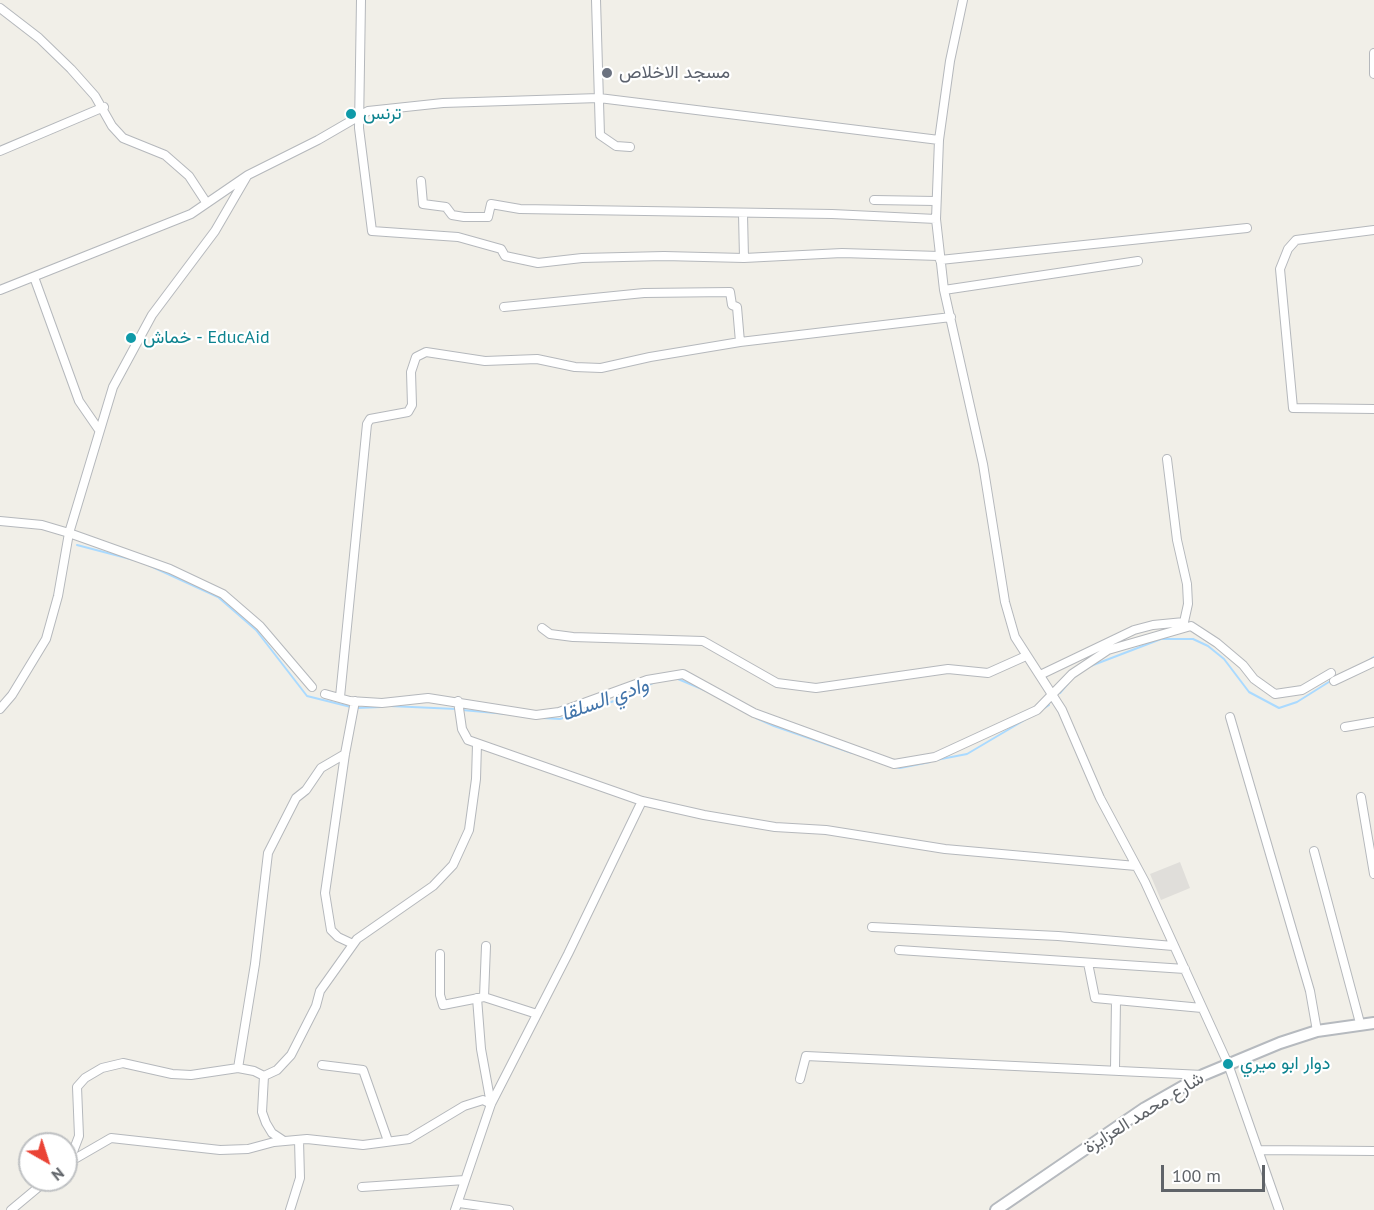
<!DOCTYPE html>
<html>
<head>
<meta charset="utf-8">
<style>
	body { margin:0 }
	#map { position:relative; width:1374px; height:1210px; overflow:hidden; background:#f1efe8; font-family:"PT Sans",sans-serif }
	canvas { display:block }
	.north { position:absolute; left:18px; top:1132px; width:60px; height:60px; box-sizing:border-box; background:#fff; border:2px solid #bfc1c3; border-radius:50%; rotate:141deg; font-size:16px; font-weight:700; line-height:24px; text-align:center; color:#5f6368 }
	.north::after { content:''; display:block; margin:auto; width:21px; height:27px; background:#ea4335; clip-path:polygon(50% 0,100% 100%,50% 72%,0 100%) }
	.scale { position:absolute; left:1161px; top:1165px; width:104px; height:27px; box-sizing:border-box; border:3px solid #5f6368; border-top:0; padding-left:8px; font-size:18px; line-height:21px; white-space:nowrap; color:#5f6368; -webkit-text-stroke:4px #fff; paint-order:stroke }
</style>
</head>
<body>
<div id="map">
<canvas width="1374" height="1210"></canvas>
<div class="north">N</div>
<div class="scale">100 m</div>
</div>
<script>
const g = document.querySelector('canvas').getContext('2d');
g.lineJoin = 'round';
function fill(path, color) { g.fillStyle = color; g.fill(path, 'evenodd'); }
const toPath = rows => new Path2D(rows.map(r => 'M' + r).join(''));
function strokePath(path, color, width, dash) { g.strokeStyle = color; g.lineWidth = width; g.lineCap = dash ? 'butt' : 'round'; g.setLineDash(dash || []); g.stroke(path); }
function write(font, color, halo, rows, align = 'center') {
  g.font = font + ' "PT Sans",Vazirmatn,sans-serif'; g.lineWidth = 4.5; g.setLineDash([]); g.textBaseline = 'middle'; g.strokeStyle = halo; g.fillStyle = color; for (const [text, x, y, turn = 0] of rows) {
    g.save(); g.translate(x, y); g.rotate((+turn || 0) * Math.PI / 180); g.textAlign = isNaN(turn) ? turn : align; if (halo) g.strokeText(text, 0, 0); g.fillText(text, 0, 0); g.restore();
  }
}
fill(toPath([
	[1180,862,1190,888,1161,900,1150,874]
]), '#e0deda');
strokePath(toPath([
	[77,545,138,561],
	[146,564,218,597,256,630,307,696,351,707],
	[1368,661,1374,657],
	[1088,667,1161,639,1193,639,1208,646,1224,659,1249,692,1279,708,1297,702,1332,680],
	[672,679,678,679,709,692],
	[1060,693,1070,681],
	[390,706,456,709],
	[357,708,381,707],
	[1043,709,1049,705],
	[462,710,507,714],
	[542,718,560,719,617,700,655,682],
	[756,718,774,726,852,753],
	[936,760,967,754,1028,718],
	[895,767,900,768,930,762]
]), '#aadaff', 2);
const street = toPath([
	[361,0,359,128,372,231,458,237,501,249,505,256,538,263,582,258,664,256,744,258,842,253,939,256],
	[596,0,600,135,616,146,630,147],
	[963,0,950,61,939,140,936,219,944,290,983,464,1005,602,1015,637,1062,710,1100,798,1145,882,1228,1064,1279,1210],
	[0,8,39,38,71,69,95,96,112,126,123,138,165,155,189,176,206,202],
	[1374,53,1374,74],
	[0,151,104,107],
	[421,181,423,204,446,207,452,215,464,217,488,217,491,204,520,209,832,214,936,219],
	[874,200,935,201],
	[743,214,744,258],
	[1374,230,1296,240,1288,249,1280,269,1293,408,1374,409],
	[940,260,1247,228],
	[34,277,79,401,99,430],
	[0,290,191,214,248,175,318,140,368,111,443,103,599,98,939,140],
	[944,290,1138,261],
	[504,307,644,293,730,292,732,305,737,307,740,342],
	[0,521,42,525,69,533,170,569,223,594,260,626,312,687],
	[542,628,550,634,573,637,703,641,777,683,816,688,948,669,988,673,1026,656],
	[1040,675,1134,630,1153,625,1184,622,1188,604,1187,584,1177,540,1167,459],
	[1334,681,1374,662],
	[325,694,350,701,382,703,428,698,536,715,559,712,647,680,683,674,754,713,894,764,935,757,1037,710,1072,674,1108,650,1191,626,1217,643,1243,665,1254,679,1275,694,1302,690,1331,673],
	[340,697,367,424,370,419,408,412,412,405,411,372,416,357,426,352,485,361,537,359,575,367,601,368,650,357,740,342,951,317],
	[458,701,462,729,468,740,642,801,704,815,775,827,826,830,945,849,1136,866],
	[0,709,12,695,46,639,58,596,69,533,113,387,152,315,215,231,247,176],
	[1230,717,1310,991,1317,1031],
	[1345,727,1374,722],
	[1361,797,1374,874],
	[1314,851,1360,1023],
	[872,927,1058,936,1173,946],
	[353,944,338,937,331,930,325,893,345,754,355,701],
	[899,950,1185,969],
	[440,954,440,995,443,1005,484,997,537,1014],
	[1088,963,1095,998,1202,1008],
	[484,997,486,946],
	[477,998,481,1049,491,1104],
	[322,1065,363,1070,388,1141],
	[238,1068,255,964,268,853,296,798,306,790,321,768,345,754],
	[1115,1069,1116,1000],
	[264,1076,277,1070,291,1055,316,1006,320,991,357,939,433,886,453,865,469,830,476,779,477,744],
	[800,1079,806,1056,1203,1075],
	[1260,1150,1374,1151],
	[71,1157,79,1136,77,1087,85,1078,102,1068,123,1063,172,1074,191,1075,238,1068,254,1071,264,1076,262,1112,266,1123,272,1133,284,1141],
	[66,1164,111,1138,220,1150,248,1149,274,1142,307,1139,363,1145,409,1139,464,1106,483,1100,491,1104],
	[362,1187,465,1180],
	[459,1203,509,1210],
	[11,1210,47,1180],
	[290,1210,300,1178,299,1140],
	[455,1210,491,1104,568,954,642,801]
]);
const secondary = toPath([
	[996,1210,1145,1108,1203,1075,1280,1043,1317,1031,1374,1023]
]);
strokePath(street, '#b5b8bc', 10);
strokePath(secondary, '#b6babf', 14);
strokePath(street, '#fff', 8);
strokePath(secondary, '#fff', 10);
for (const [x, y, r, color] of [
	[607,73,6,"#6b7280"],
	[351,114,6,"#0f9aa8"],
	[131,338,6,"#0f9aa8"],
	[1228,1064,6,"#0f9aa8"]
]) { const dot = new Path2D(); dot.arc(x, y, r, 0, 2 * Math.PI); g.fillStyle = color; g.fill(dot); strokePath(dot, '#fff', 2); }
write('18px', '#5b616d', '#fff', [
	["مسجد الاخلاص",619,73]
], 'left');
write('18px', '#0d838f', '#fff', [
	["ترنس",363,114],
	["خماش - EducAid",143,338],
	["دوار ابو ميري",1240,1064]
], 'left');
write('18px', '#5f6368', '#fff', [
	["شارع محمد العزايزة",1144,1113,-32]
]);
write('italic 20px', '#4174aa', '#fff', [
	["وادي السلقا",605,700,-20]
]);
</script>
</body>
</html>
